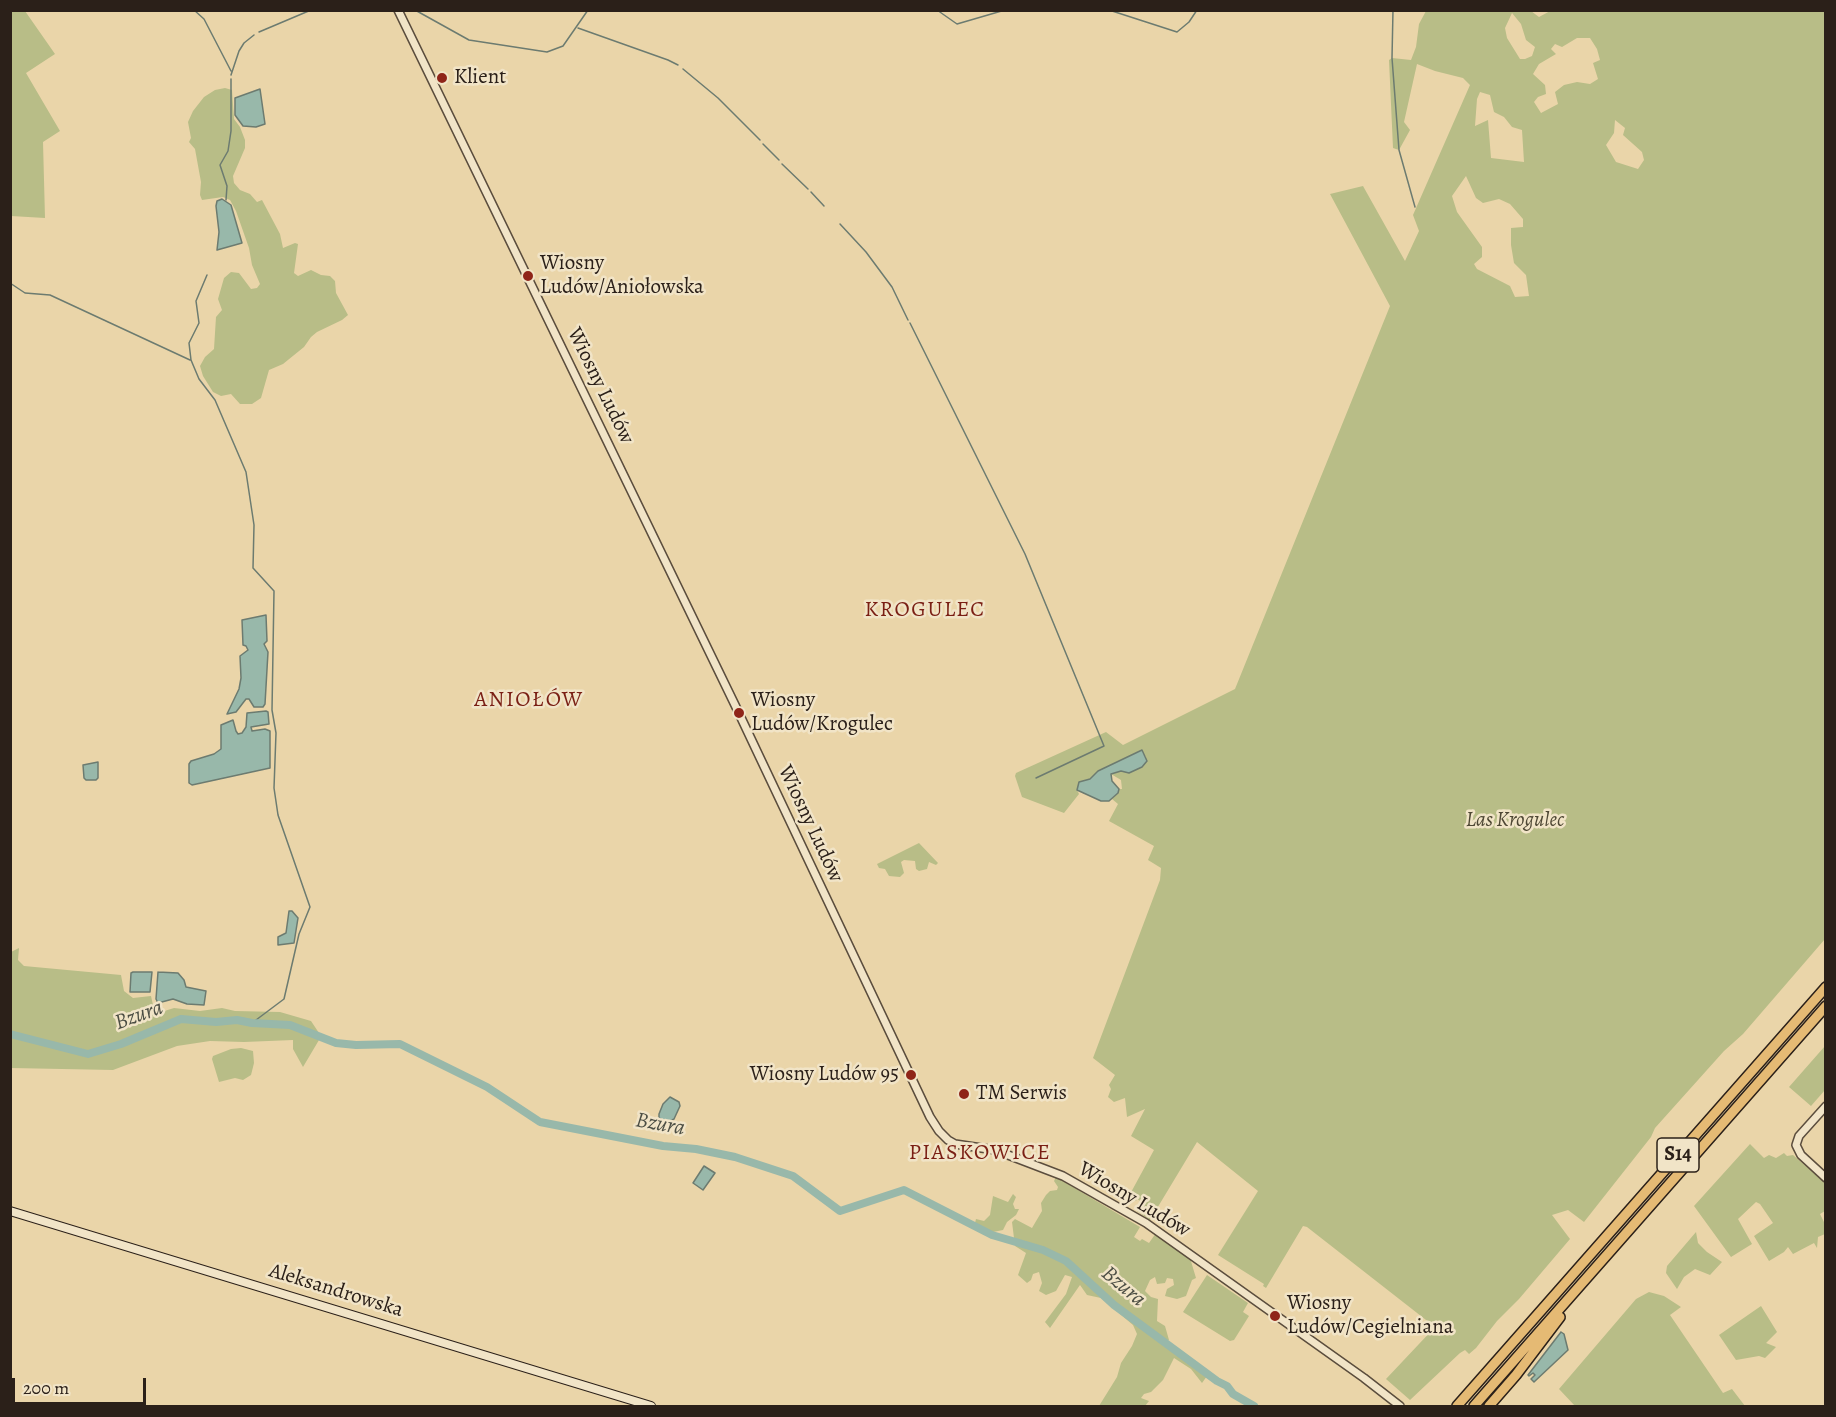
<!DOCTYPE html>
<html>
<head>
<meta charset="utf-8">
<style>
	body { margin:0 }
	#map { position:relative; width:1836px; height:1417px; overflow:hidden; background:#ead5a9; font-family:Alegreya,serif }
	canvas { display:block }
	.frame { position:absolute; inset:0; border:12px solid #2b2019; pointer-events:none }
	.scale { position:absolute; left:12px; top:1378px; width:134px; height:27px; box-sizing:border-box; border:3px solid #2b2019; border-top:0; padding-left:8px; font-size:18px; line-height:21px; white-space:nowrap; color:#2b2019; -webkit-text-stroke:4px #f1e4c7; paint-order:stroke }
</style>
</head>
<body>
<div id="map">
<canvas width="1836" height="1417"></canvas>
<div class="frame"></div>
<div class="scale">200 m</div>
</div>
<script>
const g = document.querySelector('canvas').getContext('2d');
g.lineJoin = 'round';
function fill(path, color) { g.fillStyle = color; g.fill(path, 'evenodd'); }
const toPath = rows => new Path2D(rows.map(r => 'M' + r).join(''));
function strokePath(path, color, width, dash) { g.strokeStyle = color; g.lineWidth = width; g.lineCap = dash ? 'butt' : 'round'; g.setLineDash(dash || []); g.stroke(path); }
function write(font, color, halo, rows, align = 'center') {
  g.font = font + ' Alegreya,serif'; g.lineWidth = 5; g.setLineDash([]); g.textBaseline = 'middle'; g.strokeStyle = halo; g.fillStyle = color; for (const [text, x, y, turn = 0] of rows) {
    g.save(); g.translate(x, y); g.rotate((+turn || 0) * Math.PI / 180); g.textAlign = isNaN(turn) ? turn : align; if (halo) g.strokeText(text, 0, 0); g.fillText(text, 0, 0); g.restore();
  }
}
fill(toPath([
	[1552,10,1825,11,1825,939,1743,1034,1724,1051,1655,1128,1651,1137,1584,1222,1568,1210,1552,1215,1570,1239,1519,1299,1497,1321,1476,1348,1469,1354,1465,1350,1460,1353,1410,1400,1386,1379,1435,1327,1307,1227,1303,1226,1266,1288,1263,1286,1264,1284,1218,1255,1258,1191,1197,1142,1150,1220,1137,1211,1142,1202,1137,1199,1136,1201,1129,1196,1154,1150,1131,1136,1145,1109,1127,1117,1125,1098,1114,1102,1108,1097,1111,1089,1109,1085,1115,1075,1093,1058,1160,880,1161,868,1148,860,1154,846,1109,821,1118,804,1112,799,1118,793,1119,789,1122,789,1121,780,1111,774,1121,771,1129,772,1142,767,1146,757,1141,751,1098,771,1090,779,1079,783,1077,790,1079,794,1064,813,1022,797,1015,776,1016,773,1106,732,1123,745,1235,689,1390,306,1330,194,1363,186,1405,261,1419,231,1413,215,1470,85,1463,78,1435,71,1417,64,1404,122,1410,130,1399,150,1393,148,1389,60,1392,58,1411,60,1416,47,1419,24,1426,11,1531,11,1539,17],
	[1512,13,1521,24,1526,40,1535,47,1532,56,1525,59,1520,59,1507,38,1505,28],
	[1577,38,1590,38,1597,49,1600,60,1593,63,1598,79,1590,84,1577,82,1564,85,1555,92,1558,104,1541,113,1534,102,1538,97,1546,94,1545,85,1533,74,1539,64,1556,54,1551,49,1555,44,1562,47],
	[1480,92,1490,95,1494,112,1504,117,1512,127,1522,130,1524,162,1491,158,1488,120,1475,126,1477,99],
	[1615,120,1625,128,1623,135,1642,152,1644,160,1638,169,1616,162,1606,145,1614,133],
	[1466,176,1476,198,1483,203,1499,199,1510,204,1523,219,1523,227,1511,228,1511,245,1514,263,1526,275,1529,296,1515,297,1510,286,1477,269,1474,264,1482,257,1482,247,1457,212,1452,196],
	[10,11,25,11,55,54,26,73,60,131,43,142,45,218,11,216],
	[225,88,232,90,234,119,240,127,245,140,245,148,233,176,234,183,240,190,250,194,257,202,262,200,280,234,283,248,295,243,298,244,294,273,298,276,311,270,321,275,330,276,335,281,336,293,348,315,342,320,317,332,311,337,304,347,283,364,269,370,261,398,252,404,240,404,231,394,221,396,213,392,203,376,200,366,205,357,214,349,216,317,222,310,218,299,224,278,231,272,239,273,251,289,257,288,260,284,252,265,249,248,236,211,230,200,223,197,202,200,200,195,201,182,195,149,189,142,191,138,188,122,193,111,204,97,215,90],
	[919,843,938,863,936,865,929,862,927,869,919,871,916,869,915,861,904,860,901,862,904,873,900,877,889,876,885,869,879,868,877,864],
	[19,948,18,960,24,966,121,975,124,991,133,998,151,996,155,1014,174,1008,200,1011,222,1008,235,1011,280,1012,311,1021,319,1033,319,1040,303,1067,293,1049,293,1040,244,1042,210,1041,177,1046,113,1070,11,1068,11,952],
	[1825,1046,1825,1090,1811,1106,1789,1087],
	[241,1048,253,1051,254,1063,251,1075,243,1080,235,1078,219,1082,212,1059,213,1056,231,1049],
	[1750,1144,1764,1158,1769,1155,1776,1158,1784,1153,1787,1156,1793,1155,1825,1183,1825,1211,1820,1214,1825,1224,1825,1234,1818,1237,1817,1248,1814,1243,1793,1254,1788,1247,1784,1252,1769,1261,1754,1236,1773,1223,1760,1204,1756,1202,1738,1219,1752,1244,1731,1257,1694,1206],
	[1056,1177,1140,1227,1134,1237,1140,1241,1142,1239,1149,1243,1156,1233,1190,1258,1196,1278,1192,1280,1186,1296,1177,1299,1165,1296,1167,1289,1174,1285,1173,1279,1167,1278,1165,1283,1157,1284,1155,1277,1150,1280,1145,1291,1151,1297,1158,1299,1157,1321,1165,1326,1169,1340,1162,1343,1207,1376,1202,1383,1191,1369,1174,1358,1163,1380,1151,1392,1144,1394,1141,1398,1149,1401,1145,1406,1099,1406,1117,1377,1121,1363,1132,1346,1137,1334,1133,1325,1101,1298,1087,1295,1080,1285,1050,1328,1045,1322,1066,1294,1072,1277,1065,1275,1056,1291,1046,1295,1039,1291,1042,1283,1039,1272,1033,1274,1031,1280,1027,1283,1018,1275,1026,1253,1015,1246,1012,1222,1015,1219,1032,1228,1042,1211,1041,1203,1046,1195,1050,1191,1057,1190,1058,1187,1054,1181],
	[1013,1194,1016,1197,1013,1204,1015,1209,1019,1209,1016,1215,1007,1222,1003,1230,993,1232,975,1223,976,1219,984,1221,990,1215,993,1196,1008,1202],
	[1696,1232,1698,1243,1707,1252,1722,1262,1710,1275,1695,1269,1684,1277,1677,1289,1666,1273,1667,1266],
	[1207,1275,1248,1303,1243,1312,1249,1316,1234,1340,1230,1341,1183,1312],
	[1649,1292,1664,1296,1681,1307,1670,1315,1723,1393,1732,1389,1745,1406,1575,1406,1559,1389,1636,1299],
	[1761,1306,1777,1332,1766,1343,1776,1347,1765,1358,1759,1356,1736,1360,1719,1335]
]), '#b8bd87');
const water = toPath([
	[260,89,265,124,256,127,243,126,235,115,235,98,260,89],
	[222,199,231,205,242,243,217,250,219,232,216,206,217,201,222,199],
	[266,615,267,641,264,644,268,652,265,704,263,707,254,707,249,699,246,699,236,712,227,714,239,689,241,678,240,656,248,650,246,646,243,645,242,620,266,615],
	[266,711,268,712,269,724,251,727,252,731,265,729,270,731,270,768,192,785,189,783,189,764,191,761,214,754,221,749,221,725,233,720,236,731,238,734,242,733,246,727,247,713,266,711],
	[1142,750,1147,761,1142,767,1129,773,1121,771,1111,774,1112,781,1119,789,1118,793,1109,801,1101,801,1077,790,1079,782,1090,779,1098,771,1142,750],
	[98,762,98,778,96,780,86,780,84,778,83,765,98,762],
	[289,911,292,911,298,918,294,943,278,945,278,937,286,933,289,911],
	[133,972,152,972,150,992,130,992,131,973,133,972],
	[158,972,178,973,184,980,186,987,206,991,204,1005,187,1004,173,999,158,1003,156,999,158,972],
	[670,1097,679,1102,680,1106,674,1119,667,1123,659,1118,659,1114,663,1104,670,1097],
	[704,1166,715,1173,703,1190,693,1183,704,1166],
	[1561,1332,1564,1334,1568,1350,1534,1382,1531,1379,1535,1375,1533,1373,1529,1376,1528,1375,1561,1332]
]);
fill(water, '#98b8aa');
strokePath(water, '#6c7b70', 1.5);
strokePath(toPath([
	[194,10,204,19,231,71],
	[415,10,469,40,547,52,563,46,588,10],
	[937,10,957,24,1005,10],
	[1109,10,1177,32,1189,22,1197,10],
	[1393,10,1392,58,1399,150,1415,207],
	[578,28,668,60,678,65],
	[259,32,311,10],
	[683,69,718,98,760,140],
	[231,75,239,51,244,43,254,35],
	[763,144,779,160],
	[782,164,808,189],
	[811,192,824,206],
	[226,200,227,186,220,165,228,151,231,131,231,79],
	[840,224,866,252,892,287,908,320],
	[207,275,196,301,199,323,189,343,191,360,199,379,215,400,246,472,254,525,253,568,274,591,272,710,276,733,274,788,278,815,310,907,299,934,284,999,252,1023],
	[10,283,25,293,50,295,190,360],
	[910,323,1025,554,1104,746,1036,778]
]), '#6c7b70', 1.5);
strokePath(toPath([
	[10,1034,88,1054,121,1044,181,1019,216,1022,237,1020,252,1023,290,1025,336,1043,356,1045,400,1044,487,1087,540,1122,663,1146,696,1149,735,1157,793,1176,840,1211,904,1190,992,1235,1043,1250,1066,1261,1114,1305,1217,1381,1227,1386,1233,1394,1254,1406]
]), '#98b8aa', 8);
const tertiary = toPath([
	[398,10,735,705,930,1117,939,1131,948,1140,955,1144,995,1150,1063,1176,1146,1223,1364,1378,1400,1406],
	[1826,1106,1799,1136,1796,1145,1801,1155,1826,1178]
]);
const secondary = toPath([
	[10,1211,651,1406]
]);
const motorway = toPath([
	[1457,1406,1826,987],
	[1474,1406,1826,1006],
	[1489,1406,1516,1375,1560,1317]
]);
strokePath(tertiary, '#5b4d3d', 10);
strokePath(secondary, '#2b2019', 10);
strokePath(motorway, '#2b2019', 12);
strokePath(tertiary, '#f1e4c7', 7);
strokePath(secondary, '#f1e4c7', 8);
strokePath(motorway, '#e5ba74', 9);
for (const [x, y, r, color] of [
	[442,78,6,"#8f2418"],
	[528,276,6,"#8f2418"],
	[739,713,6,"#8f2418"],
	[911,1075,6,"#8f2418"],
	[964,1094,6,"#8f2418"],
	[1275,1316,6,"#8f2418"]
]) { const dot = new Path2D(); dot.arc(x, y, r, 0, 2 * Math.PI); g.fillStyle = color; g.fill(dot); strokePath(dot, '#f1e4c7', 2); }
for (const [x, y, w] of [
	[1678,1155,42]
]) { const box = new Path2D(); box.roundRect(x - w / 2, y - 17, w, 34, 4.5); g.fillStyle = '#f1e4c7'; g.fill(box); strokePath(box, '#2b2019', 1.5); }
write('bold 20px', '#2b2019', null, [
	["S14",1678,1155]
]);
write('21px', '#2b2019', '#f1e4c7', [
	["Klient",454,78],
	["Wiosny",540,264],
	["Ludów/Aniołowska",540,288],
	["Wiosny",751,701],
	["Ludów/Krogulec",751,725],
	["Wiosny Ludów 95",899,1075,"right"],
	["TM Serwis",976,1094],
	["Wiosny",1287,1304],
	["Ludów/Cegielniana",1287,1328]
], 'left');
write('21px', '#2b2019', '#f1e4c7', [
	["Wiosny Ludów",600,386,64],
	["Wiosny Ludów",810,824,65],
	["Wiosny Ludów",1134,1200,31],
	["Aleksandrowska",336,1291,17]
]);
write('italic 21px', '#4e4734', '#f1e4c7', [
	["Las Krogulec",1515,821]
]);
g.letterSpacing = '1.5px';
write('22px', '#7a1f14', '#f1e4c7', [
	["KROGULEC",925,611],
	["ANIOŁÓW",529,701],
	["PIASKOWICE",980,1154]
]);
g.letterSpacing = '0px';
write('italic 22px', '#4c4e44', '#f1e4c7', [
	["Bzura",139,1016,-20],
	["Bzura",660,1125,10],
	["Bzura",1123,1287,40]
]);
</script>
</body>
</html>
